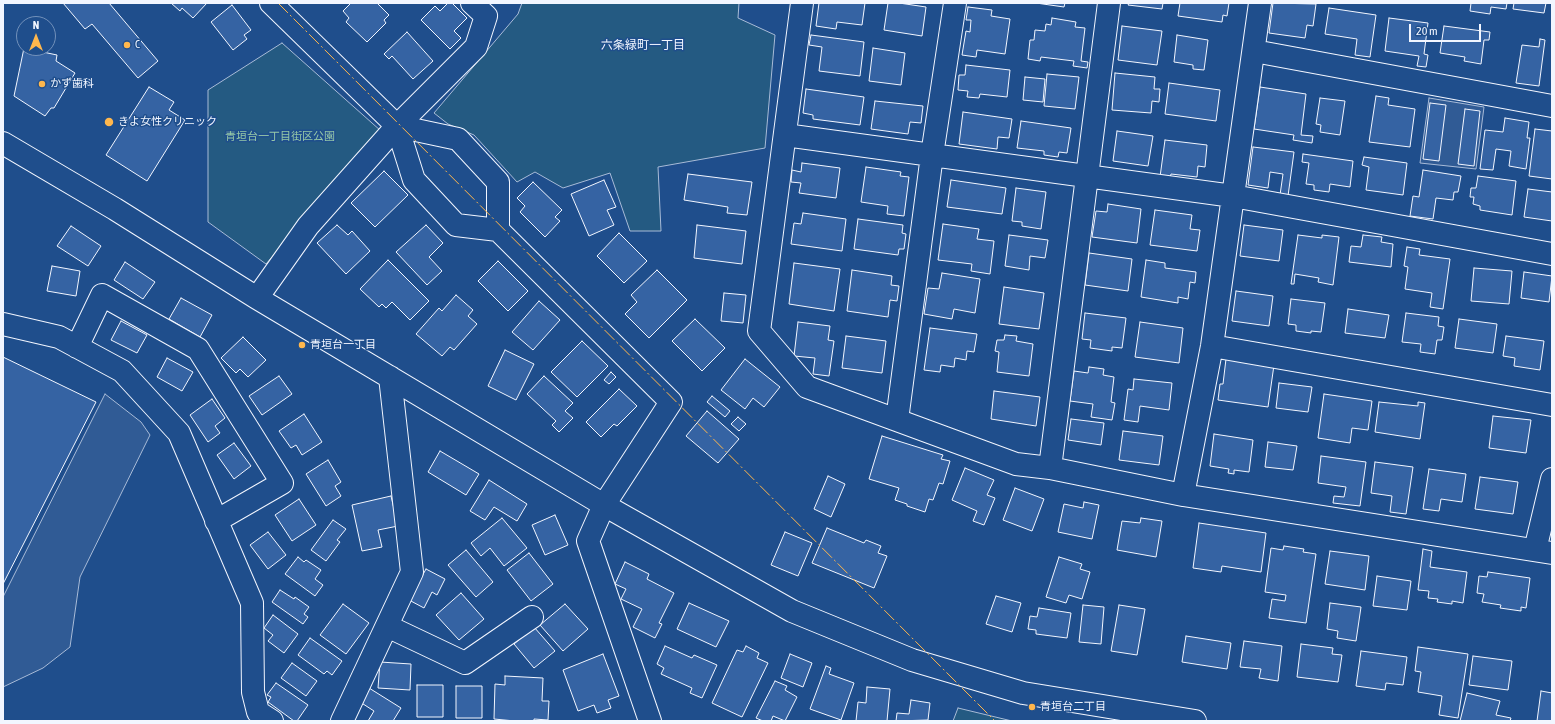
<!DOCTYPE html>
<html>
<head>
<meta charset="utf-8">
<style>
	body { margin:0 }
	#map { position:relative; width:1555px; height:724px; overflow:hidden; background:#1f4e8c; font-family:"Asap Condensed",sans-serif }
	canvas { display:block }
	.frame { position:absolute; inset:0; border:4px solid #f2f6ff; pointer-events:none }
	.north { position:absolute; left:16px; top:16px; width:40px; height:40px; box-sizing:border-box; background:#1f4e8c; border:1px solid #7391ba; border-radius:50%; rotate:0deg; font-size:11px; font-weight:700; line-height:16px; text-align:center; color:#f2f6ff }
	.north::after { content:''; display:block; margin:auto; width:14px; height:18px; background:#ffb74d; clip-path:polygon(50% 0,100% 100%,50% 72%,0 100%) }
	.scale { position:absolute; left:1409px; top:24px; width:72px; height:18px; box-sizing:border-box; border:2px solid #f2f6ff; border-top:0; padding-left:5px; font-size:12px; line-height:14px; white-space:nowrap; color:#f2f6ff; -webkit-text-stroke:3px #1f4e8c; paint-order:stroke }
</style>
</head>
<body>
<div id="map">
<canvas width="1555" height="724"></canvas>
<div class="frame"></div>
<div class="north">N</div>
<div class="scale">20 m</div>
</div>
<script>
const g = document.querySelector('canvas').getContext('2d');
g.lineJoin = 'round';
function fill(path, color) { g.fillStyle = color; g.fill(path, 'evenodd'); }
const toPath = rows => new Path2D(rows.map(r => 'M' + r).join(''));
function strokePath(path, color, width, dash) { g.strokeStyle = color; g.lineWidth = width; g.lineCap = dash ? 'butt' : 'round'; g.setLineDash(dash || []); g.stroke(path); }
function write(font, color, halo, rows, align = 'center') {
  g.font = font + ' "Asap Condensed","Noto Sans JP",sans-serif'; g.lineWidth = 3; g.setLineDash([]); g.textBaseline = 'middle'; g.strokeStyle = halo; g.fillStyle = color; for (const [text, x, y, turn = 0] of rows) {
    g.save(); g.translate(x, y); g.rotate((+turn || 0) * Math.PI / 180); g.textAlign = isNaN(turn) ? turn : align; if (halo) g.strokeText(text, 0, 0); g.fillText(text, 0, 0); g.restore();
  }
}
const green = toPath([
	[522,3,739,3,738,18,775,35,765,148,658,167,661,231,630,231,610,173,563,188,535,172,517,182,474,135,448,124,434,113,518,14,522,3],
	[282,43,381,131,266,264,208,222,208,90,282,43],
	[958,708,1012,721,953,721,958,708]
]);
fill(green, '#245a82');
strokePath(green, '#a8bbd7', 1);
const parking = toPath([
	[1429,98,1484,107,1476,169,1420,163,1429,98],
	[105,394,141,422,150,435,80,577,70,647,43,668,3,687,3,597,105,394]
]);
fill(parking, '#305b95');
strokePath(parking, '#a8bbd7', 1);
const building = toPath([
	[63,3,109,3,158,61,138,78,92,24,85,29,63,3],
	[171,3,207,3,193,18,182,8,180,11,171,3],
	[351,3,377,3,389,15,384,20,386,23,367,42,346,22,349,18,343,11,351,3],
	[448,3,452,3,467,18,454,31,461,38,450,49,421,20,435,6,440,11,448,3],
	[819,3,865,3,862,25,837,22,836,29,816,26,819,3],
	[888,3,899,3,926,7,922,36,884,30,888,3],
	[1036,3,1065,3,1064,7,1036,3],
	[1129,3,1163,3,1162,9,1128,5,1129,3],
	[1180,3,1229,3,1227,16,1223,15,1222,22,1178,16,1180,3],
	[1273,3,1316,4,1313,26,1307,25,1305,38,1269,33,1273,3],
	[1471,3,1507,3,1506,9,1491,7,1490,14,1470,11,1471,3],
	[1514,3,1546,3,1544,13,1513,9,1514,3],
	[232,5,251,30,244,35,247,39,233,50,211,22,232,5],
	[968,7,992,10,991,16,1010,19,1005,54,977,50,976,57,962,55,966,31,970,32,971,20,966,20,968,7],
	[1329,8,1376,15,1370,57,1355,55,1357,39,1325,34,1329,8],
	[1052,18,1076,22,1075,27,1085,28,1081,61,1088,62,1087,68,1073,66,1074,61,1041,57,1040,61,1028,59,1030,40,1034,40,1035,30,1045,31,1046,24,1051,25,1052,18],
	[1389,18,1428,23,1424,54,1428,55,1426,67,1417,66,1419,56,1385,51,1389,18],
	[1122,26,1162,31,1157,65,1118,60,1122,26],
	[1444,26,1490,32,1489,40,1484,40,1481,64,1464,61,1465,57,1440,53,1444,26],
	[407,32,433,61,413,79,392,56,389,59,384,54,407,32],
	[811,35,864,42,860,76,819,71,822,47,809,45,811,35],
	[1177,35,1208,40,1204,70,1193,69,1193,65,1174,62,1177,35],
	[1540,39,1545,40,1539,86,1516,83,1522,45,1539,47,1540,39],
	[24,48,57,55,56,61,75,73,54,108,51,108,45,116,14,96,24,48],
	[873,48,905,53,901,85,869,81,873,48],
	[966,65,1010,70,1007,97,980,94,979,98,967,97,968,91,958,90,959,75,965,75,966,65],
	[1115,73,1155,77,1154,89,1160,89,1159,102,1152,101,1151,113,1112,110,1115,73],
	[1047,74,1079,77,1075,109,1044,106,1047,74],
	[1025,77,1045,79,1043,102,1023,100,1025,77],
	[1169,83,1220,90,1216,121,1165,114,1169,83],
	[149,87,174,102,169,110,185,120,147,181,106,155,149,87],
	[1260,87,1306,94,1301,135,1313,136,1312,143,1293,140,1294,135,1254,129,1260,87],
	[806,89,864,97,860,125,813,119,813,115,803,113,806,89],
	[1376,96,1389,98,1388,105,1415,109,1410,147,1369,142,1376,96],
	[1320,98,1345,101,1340,135,1320,132,1321,125,1316,124,1320,98],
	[875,101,923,106,921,123,910,122,908,134,871,129,875,101],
	[1430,103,1446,105,1439,161,1423,159,1430,103],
	[1465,109,1480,111,1474,166,1458,164,1465,109],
	[963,112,1012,119,1009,138,998,137,997,149,959,144,963,112],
	[1505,118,1529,122,1527,138,1530,138,1526,169,1509,166,1511,151,1496,149,1493,170,1480,169,1485,130,1503,132,1505,118],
	[1021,121,1071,128,1067,153,1059,152,1058,157,1044,155,1044,151,1017,148,1021,121],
	[1535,129,1552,131,1552,179,1529,176,1535,129],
	[1117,131,1153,136,1148,166,1113,161,1117,131],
	[1165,140,1207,145,1205,167,1198,166,1197,177,1171,174,1170,178,1160,177,1165,140],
	[1253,147,1294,152,1288,196,1280,195,1283,174,1270,172,1268,188,1248,185,1253,147],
	[1303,154,1353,161,1350,187,1330,184,1329,192,1314,190,1314,185,1306,184,1309,163,1302,162,1303,154],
	[1364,157,1407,163,1403,195,1366,190,1369,167,1362,165,1364,157],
	[802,163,840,168,836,198,799,193,801,183,791,182,792,170,801,172,802,163],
	[866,167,901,172,900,176,909,177,904,216,887,214,888,206,861,202,866,167],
	[1423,170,1461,176,1458,192,1454,192,1453,200,1436,198,1433,219,1410,216,1413,196,1419,197,1423,170],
	[384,171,408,195,375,227,351,203,384,171],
	[688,174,752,182,747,215,727,213,728,207,684,200,688,174],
	[1478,176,1516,181,1512,215,1480,210,1480,206,1473,204,1474,197,1470,197,1471,188,1476,188,1478,176],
	[604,180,616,207,607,210,614,225,589,236,571,194,604,180],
	[951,180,1006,188,1002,214,947,207,951,180],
	[533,182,562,210,555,217,560,221,545,237,520,212,525,206,517,198,533,182],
	[1016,188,1046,192,1041,229,1022,226,1022,222,1012,221,1016,188],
	[1528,189,1552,192,1552,221,1524,217,1528,189],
	[1108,204,1141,209,1137,243,1092,237,1096,211,1107,212,1108,204],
	[1155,210,1192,215,1190,229,1200,230,1197,251,1150,245,1155,210],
	[803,213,846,219,842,251,791,244,794,223,801,224,803,213],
	[858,219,903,225,902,233,906,234,904,249,899,249,898,255,854,249,858,219],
	[943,224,979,229,977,239,994,241,990,274,971,271,972,264,938,260,943,224],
	[337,225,348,235,352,231,370,251,346,274,317,243,337,225],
	[426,225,443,243,429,257,442,271,427,285,396,252,426,225],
	[697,225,746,231,742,264,694,258,697,225],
	[1244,225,1283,230,1279,261,1240,256,1244,225],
	[71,226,101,246,88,266,57,246,71,226],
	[619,233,647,261,624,283,597,256,619,233],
	[1009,235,1048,240,1045,258,1030,256,1029,270,1005,266,1009,235],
	[1298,235,1322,238,1322,235,1339,237,1333,285,1318,282,1319,278,1295,274,1294,284,1291,284,1298,235],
	[1363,235,1382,237,1381,242,1393,244,1391,267,1349,262,1351,246,1361,247,1363,235],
	[1407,247,1420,249,1419,255,1450,259,1443,309,1430,307,1432,293,1405,289,1408,267,1404,266,1407,247],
	[1089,253,1132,259,1128,291,1085,285,1089,253],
	[388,260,429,301,410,320,392,302,386,308,382,304,379,307,360,289,388,260],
	[1146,260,1165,263,1165,268,1196,272,1195,283,1190,282,1188,299,1178,297,1178,303,1141,297,1146,260],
	[498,261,528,291,508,311,478,281,498,261],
	[125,262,155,282,143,299,114,280,125,262],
	[794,263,840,269,834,311,789,304,794,263],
	[52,266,80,271,76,296,47,291,52,266],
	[1474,268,1512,271,1509,304,1471,301,1474,268],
	[657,270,687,300,649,338,625,314,637,302,631,295,657,270],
	[852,270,892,276,891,285,899,286,897,301,890,300,888,317,847,311,852,270],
	[1524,272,1552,276,1549,302,1521,298,1524,272],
	[942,273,980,279,975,313,954,309,952,319,924,314,928,288,939,289,942,273],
	[1004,287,1044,293,1039,329,999,324,1004,287],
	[1236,291,1273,296,1269,326,1232,321,1236,291],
	[724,293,746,295,743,323,721,321,724,293],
	[456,295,473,310,468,316,477,324,454,350,450,347,442,356,416,334,439,308,442,311,456,295],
	[181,298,212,315,200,337,169,319,181,298],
	[1291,299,1325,303,1321,332,1311,331,1311,333,1296,331,1296,325,1288,324,1291,299],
	[539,301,560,320,533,350,512,332,539,301],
	[1348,309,1389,315,1385,338,1345,333,1348,309],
	[1085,313,1126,318,1122,348,1112,347,1112,351,1090,348,1091,340,1082,339,1085,313],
	[1406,313,1439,317,1438,326,1444,327,1442,340,1437,340,1435,354,1420,352,1421,344,1402,342,1406,313],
	[695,319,725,348,702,371,672,341,695,319],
	[1459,319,1497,324,1493,353,1455,348,1459,319],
	[121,321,147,335,137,353,111,340,121,321],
	[798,322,830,326,828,340,834,341,829,376,813,374,815,358,794,356,798,322],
	[1140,322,1183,328,1179,363,1135,357,1140,322],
	[930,328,977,334,974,352,967,351,966,360,955,358,954,367,941,365,940,372,924,370,930,328],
	[1005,335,1017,336,1016,341,1033,344,1029,376,997,372,999,352,995,351,997,340,1004,340,1005,335],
	[846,336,886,341,882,373,842,368,846,336],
	[1506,336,1544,341,1540,370,1514,366,1515,358,1503,356,1506,336],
	[243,337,266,360,248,377,240,369,236,373,221,358,243,337],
	[582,341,608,366,577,397,551,372,582,341],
	[505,350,534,364,516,400,488,386,505,350],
	[3,357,96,402,3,584,3,357],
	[167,358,193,372,182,391,157,377,167,358],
	[745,359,780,387,764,407,753,398,745,409,721,390,745,359],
	[1226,359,1274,365,1268,407,1218,400,1220,384,1223,384,1226,359],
	[1089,367,1104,369,1103,375,1114,377,1111,402,1115,403,1112,420,1091,417,1093,404,1070,401,1074,371,1088,373,1089,367],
	[611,372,616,377,609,384,604,380,611,372],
	[279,376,292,394,262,415,249,396,279,376],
	[544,376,573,403,565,411,573,418,559,432,552,425,556,421,527,394,544,376],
	[1134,379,1172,383,1169,410,1140,406,1138,422,1124,420,1128,389,1133,390,1134,379],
	[1279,383,1312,387,1308,412,1276,408,1279,383],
	[619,389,637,406,617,426,614,424,601,437,586,422,619,389],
	[994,391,1040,397,1036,426,991,419,994,391],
	[1324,394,1372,401,1368,430,1352,428,1350,443,1318,438,1324,394],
	[712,396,730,411,725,417,707,402,712,396],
	[212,399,225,418,215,426,220,433,208,442,190,415,212,399],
	[1379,402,1418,406,1418,402,1425,403,1420,439,1375,432,1379,402],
	[707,411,739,439,718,463,686,436,707,411],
	[304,414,322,442,302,455,296,445,291,448,279,431,304,414],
	[1493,416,1531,420,1526,453,1489,448,1493,416],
	[738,417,746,424,739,431,731,424,738,417],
	[1071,419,1104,423,1101,445,1068,440,1071,419],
	[1123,431,1163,436,1159,465,1119,460,1123,431],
	[1214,434,1253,440,1249,472,1234,470,1234,474,1228,473,1229,469,1210,466,1214,434],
	[882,436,943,455,941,459,950,461,943,484,939,483,933,500,929,499,925,512,907,506,907,504,895,500,899,488,869,479,882,436],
	[1268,442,1297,446,1293,470,1265,467,1268,442],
	[234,443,251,466,234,479,217,455,234,443],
	[440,451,479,474,466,495,428,472,440,451],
	[1321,456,1366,462,1360,506,1333,503,1334,496,1344,497,1346,487,1318,483,1321,456],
	[328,460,341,482,335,486,341,496,326,506,306,474,328,460],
	[1375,462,1413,467,1406,514,1390,512,1392,496,1371,493,1375,462],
	[965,468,994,480,987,495,995,498,984,525,973,521,977,511,952,500,965,468],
	[1429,469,1466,474,1462,502,1441,499,1439,511,1423,509,1429,469],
	[828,476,845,484,831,517,814,509,828,476],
	[1480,477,1518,482,1513,514,1475,509,1480,477],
	[489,480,527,504,517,521,494,507,485,520,470,511,489,480],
	[1015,488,1044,499,1032,531,1003,520,1015,488],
	[391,496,398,526,378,530,382,547,362,551,352,505,391,496],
	[299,499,316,525,292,541,275,515,299,499],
	[1084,502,1099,505,1092,539,1058,532,1064,504,1083,508,1084,502],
	[555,515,568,545,545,555,532,525,555,515],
	[502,518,527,548,504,566,490,548,481,556,471,543,502,518],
	[1141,518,1162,521,1156,557,1117,550,1122,521,1140,523,1141,518],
	[333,520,346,529,337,540,340,542,326,561,311,550,333,520],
	[1199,523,1266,533,1261,572,1222,566,1221,572,1193,568,1199,523],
	[827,528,864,543,866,540,881,546,878,553,887,556,874,588,812,563,827,528],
	[268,532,286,555,268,569,250,545,268,532],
	[785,532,812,543,798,576,771,565,785,532],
	[1284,546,1304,549,1303,552,1316,554,1306,623,1269,618,1272,599,1285,601,1286,595,1265,592,1271,548,1283,550,1284,546],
	[1423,549,1432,551,1430,567,1467,572,1463,603,1452,601,1452,604,1437,602,1438,599,1428,598,1429,591,1418,590,1423,549],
	[466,550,493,582,476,597,448,565,466,550],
	[1330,551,1369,556,1365,590,1325,584,1330,551],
	[529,553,553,584,531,601,507,570,529,553],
	[298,557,304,562,306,560,321,570,315,579,323,585,315,596,285,574,298,557],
	[1059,557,1082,564,1080,569,1090,572,1082,599,1069,595,1066,603,1046,597,1059,557],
	[625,562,649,574,647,579,674,593,659,623,662,624,655,638,633,627,642,609,621,599,626,589,615,584,625,562],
	[426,569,445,579,437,595,432,592,424,608,409,600,426,569],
	[1488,572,1530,578,1526,608,1521,607,1521,611,1500,608,1501,605,1482,602,1484,594,1477,593,1479,576,1487,577,1488,572],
	[1377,576,1411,581,1407,610,1373,606,1377,576],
	[280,590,294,599,295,597,309,607,304,614,308,617,303,624,272,602,280,590],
	[461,593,484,619,459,640,436,615,461,593],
	[996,596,1021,603,1012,632,986,624,996,596],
	[689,603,729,621,716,647,677,629,689,603],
	[1330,603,1361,607,1356,641,1337,638,1338,631,1327,629,1330,603],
	[343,604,369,623,346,654,320,635,343,604],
	[565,604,588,629,563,651,540,625,565,604],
	[1083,605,1104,607,1101,644,1079,642,1083,605],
	[1119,605,1145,609,1137,655,1111,651,1119,605],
	[1039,608,1071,613,1067,638,1036,634,1036,630,1028,629,1030,616,1037,617,1039,608],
	[273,615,298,634,284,653,268,641,273,635,264,628,273,615],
	[534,627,555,651,534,668,514,644,534,627],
	[1186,636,1231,643,1227,669,1182,662,1186,636],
	[310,638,342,661,332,675,327,671,324,674,298,655,310,638],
	[1244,641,1282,646,1278,681,1259,678,1261,669,1240,667,1244,641],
	[1301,644,1333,648,1332,654,1342,655,1338,682,1297,677,1301,644],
	[665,646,692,658,694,655,717,665,702,698,690,693,692,688,661,674,664,668,657,664,665,646],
	[746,646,759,653,757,658,768,663,742,717,712,703,737,650,743,652,746,646],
	[1418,647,1468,654,1458,718,1439,715,1442,696,1418,692,1421,672,1415,671,1418,647],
	[1361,651,1407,657,1403,685,1386,683,1385,690,1356,686,1361,651],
	[603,654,619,696,608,700,611,708,597,713,594,705,578,711,563,670,603,654],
	[790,654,812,663,803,687,781,678,790,654],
	[1473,656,1512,661,1508,690,1469,685,1473,656],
	[380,662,411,664,410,690,378,688,380,662],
	[292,663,317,681,306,696,281,678,292,663],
	[826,666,831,668,829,674,854,683,841,720,810,709,826,666],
	[505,676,543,678,542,701,549,701,548,720,534,719,534,721,515,721,494,719,495,684,505,685,505,676],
	[775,681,787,686,785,690,797,697,785,721,773,716,771,721,763,721,756,718,775,681],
	[276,683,308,705,297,721,294,721,268,702,271,697,267,695,276,683],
	[417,685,443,685,443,717,417,717,417,685],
	[456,686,482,686,482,718,456,718,456,686],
	[867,687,890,689,887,721,856,721,858,702,866,703,867,687],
	[369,688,401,708,393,721,368,721,374,711,360,702,369,688],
	[1541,691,1552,693,1552,721,1537,721,1541,691],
	[1467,693,1500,701,1496,715,1511,718,1510,721,1460,721,1467,693],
	[911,700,930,703,928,720,896,721,897,713,909,714,911,700]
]);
fill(building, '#3563a3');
strokePath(building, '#f2f6ff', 1);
const minor = toPath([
	[271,3,397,126,414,180,456,225,498,230,498,182,458,139,397,126],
	[802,3,759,331,807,387,1016,464,1050,468,1183,495,1552,553],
	[1254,51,1552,106],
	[785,135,1233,196,1552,254],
	[3,143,115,209,257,298,604,505,792,611,912,660,1023,693,1195,721],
	[498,230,671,402,604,505,588,541,650,721],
	[257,298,308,226,397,126,476,47,486,16,472,3],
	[3,324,59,337,122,371,179,433,252,603,253,692,258,712,272,721],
	[1212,346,1552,405],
	[77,347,102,295,198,349,282,483,216,521],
	[897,420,932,155,955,3],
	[1050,468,1109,3],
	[1183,495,1212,346,1260,3],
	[1535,550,1552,479],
	[387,626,465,663,532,617],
	[342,721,412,572,390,377]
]);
strokePath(minor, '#f2f6ff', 24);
strokePath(minor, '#1f4e8c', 22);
strokePath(toPath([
	[278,3,995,721]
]), '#ffb74d', 1, [14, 3, 2, 3]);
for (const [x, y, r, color] of [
	[127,45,4,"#ffb74d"],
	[42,84,4,"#ffb74d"],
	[109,122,5,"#ffb74d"],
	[302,345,4,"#ffb74d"],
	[1032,707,4,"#ffb74d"]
]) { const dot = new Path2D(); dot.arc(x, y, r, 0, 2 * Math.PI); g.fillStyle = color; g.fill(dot); strokePath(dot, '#1f4e8c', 1.5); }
write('11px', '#f2f6ff', '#1f4e8c', [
	["C",135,45],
	["かず歯科",50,84],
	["きよ女性クリニック",118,122],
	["青垣台一丁目",310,345],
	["青垣台二丁目",1040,707]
], 'left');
write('11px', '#97c8a6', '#1f4e8c', [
	["青垣台一丁目街区公園",280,137]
]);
write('12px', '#f2f6ff', '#1f4e8c', [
	["六条緑町一丁目",643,45]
]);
</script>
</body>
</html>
